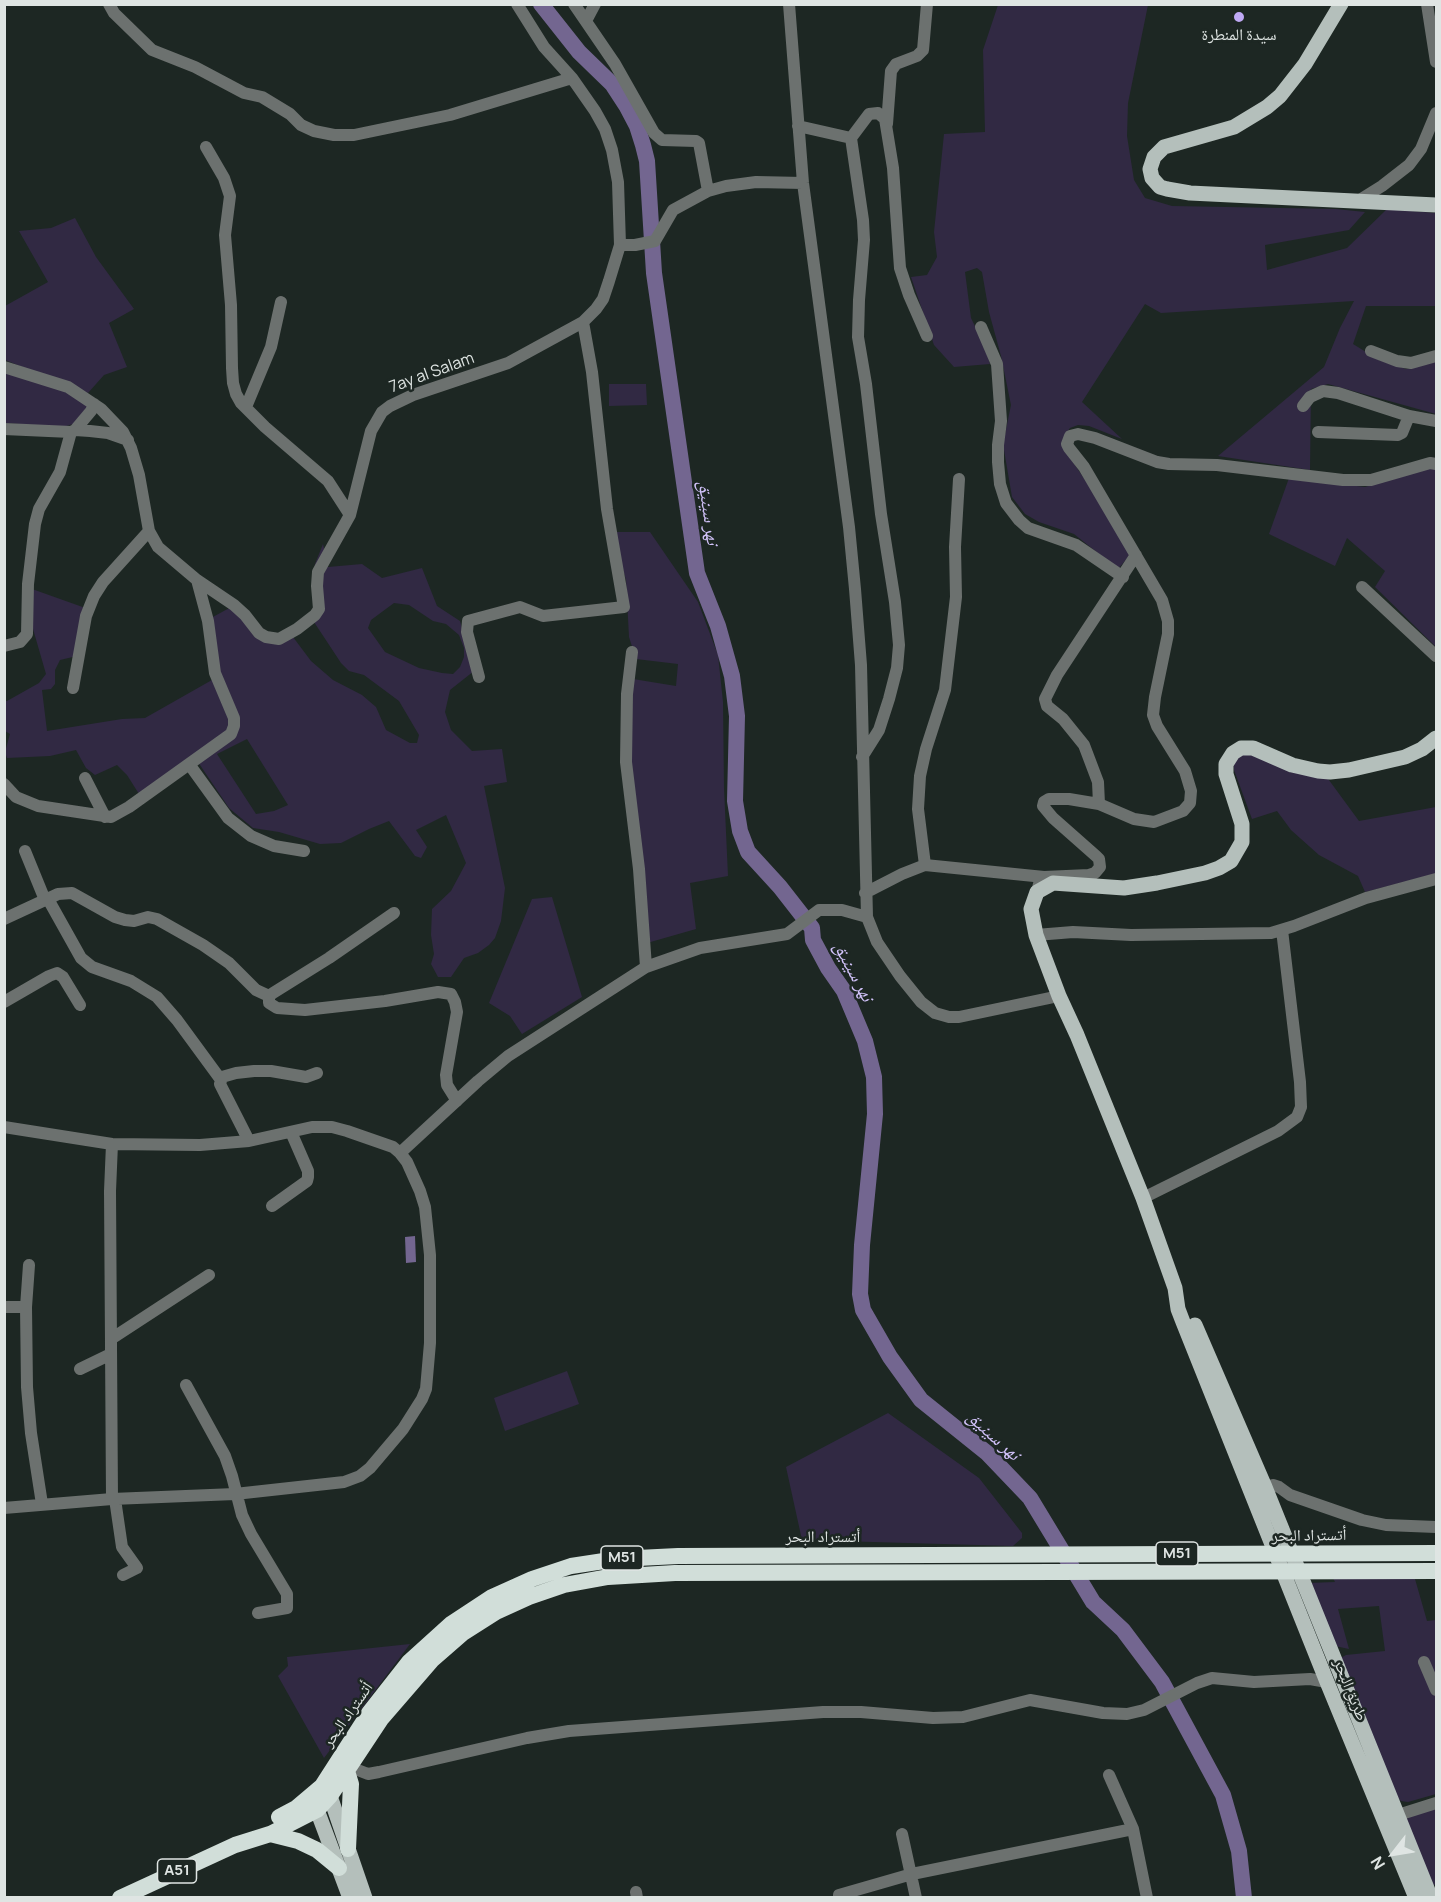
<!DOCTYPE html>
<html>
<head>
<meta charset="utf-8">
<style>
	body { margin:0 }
	#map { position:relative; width:1441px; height:1902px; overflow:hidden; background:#1d2723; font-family:Manrope,sans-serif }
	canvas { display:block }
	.frame { position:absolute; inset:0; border:6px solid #dfe5e3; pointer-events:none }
	.north { position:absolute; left:1363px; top:1824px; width:60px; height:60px; -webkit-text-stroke:4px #1d2723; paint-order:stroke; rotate:239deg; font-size:16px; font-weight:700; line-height:24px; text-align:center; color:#dfe5e3 }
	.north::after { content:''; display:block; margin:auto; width:21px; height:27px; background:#dfe5e3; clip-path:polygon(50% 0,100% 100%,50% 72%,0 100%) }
</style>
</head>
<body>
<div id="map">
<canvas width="1441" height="1902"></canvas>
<div class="frame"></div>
<div class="north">N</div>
</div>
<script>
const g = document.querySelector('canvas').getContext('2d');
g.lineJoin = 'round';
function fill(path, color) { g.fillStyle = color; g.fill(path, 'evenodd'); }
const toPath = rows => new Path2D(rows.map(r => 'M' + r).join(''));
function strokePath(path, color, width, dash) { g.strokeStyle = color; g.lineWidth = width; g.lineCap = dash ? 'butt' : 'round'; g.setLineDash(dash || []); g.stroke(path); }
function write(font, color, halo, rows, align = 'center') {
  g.font = font + ' Manrope,"Noto Naskh Arabic",sans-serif'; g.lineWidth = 5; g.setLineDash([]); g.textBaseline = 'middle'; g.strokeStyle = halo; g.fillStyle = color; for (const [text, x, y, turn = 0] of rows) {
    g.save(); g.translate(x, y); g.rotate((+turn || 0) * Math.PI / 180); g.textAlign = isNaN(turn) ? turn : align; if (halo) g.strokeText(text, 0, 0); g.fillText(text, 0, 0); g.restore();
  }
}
fill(toPath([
	[998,5,1148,5,1128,103,1127,136,1134,180,1145,198,1172,206,1336,209,1365,212,1349,230,1265,245,1267,270,1347,248,1387,209,1436,213,1436,306,1366,306,1353,344,1379,360,1406,369,1436,361,1436,414,1328,384,1311,389,1310,470,1218,456,1324,367,1340,328,1354,301,1161,313,1145,304,1082,402,1122,439,1089,426,1078,425,1070,428,1065,435,1064,449,1094,493,1130,555,1118,569,1074,534,1039,522,1025,514,1012,497,1003,444,1011,405,1001,356,989,312,982,272,977,268,965,272,971,318,986,349,990,364,954,367,934,345,911,277,927,275,937,257,934,232,944,134,985,132,983,50],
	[75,218,96,257,134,309,109,323,127,367,104,375,88,393,5,360,5,306,48,282,19,231,51,228],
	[4,369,70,391,89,405,73,424,63,427,5,423],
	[609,384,646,384,647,405,609,406],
	[1436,466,1436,647,1375,587,1385,571,1347,538,1335,566,1269,534,1289,478,1365,487],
	[615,532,650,532,698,602,718,655,723,702,724,788,728,876,690,883,696,929,647,943,630,768,633,679,676,686,678,664,636,659,629,637,626,580,613,536],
	[323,544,328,567,362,564,382,578,422,568,437,606,460,621,474,671,450,690,445,712,451,730,472,751,502,749,507,782,484,786,505,888,501,921,495,938,489,945,478,953,464,958,451,977,438,977,431,964,434,954,431,935,432,909,451,891,466,863,446,815,416,830,427,847,421,858,415,856,389,821,369,829,341,843,320,844,279,832,253,828,229,808,200,765,192,757,139,794,127,775,117,765,95,775,86,768,76,750,50,756,7,758,5,752,10,734,5,731,5,701,7,701,39,683,46,674,31,622,32,589,91,610,77,656,60,660,55,670,55,684,51,689,42,690,47,731,122,719,145,718,219,676,211,618,233,606,254,636,273,643,313,620,313,576,315,564],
	[394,603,409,605,433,621,446,624,459,635,464,648,464,657,460,667,453,674,442,673,419,668,385,652,368,628,371,620],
	[314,622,341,663,349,671,364,675,399,701,419,735,417,743,410,743,386,730,376,707,362,695,333,680,311,661,293,637],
	[247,739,288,805,274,811,256,814,217,754],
	[1245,752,1326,776,1359,821,1436,807,1436,874,1365,892,1358,876,1319,855,1291,830,1277,811,1252,819,1234,770,1233,760],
	[552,897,582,997,522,1034,510,1016,489,1003,532,899],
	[567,1371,579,1404,505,1431,494,1398],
	[888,1413,979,1478,1022,1533,1022,1538,1013,1546,802,1540,786,1467],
	[1333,1578,1415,1579,1427,1621,1436,1620,1436,1794,1408,1802,1401,1801,1396,1796,1339,1659,1346,1655,1385,1651,1379,1606,1338,1609,1349,1649,1335,1646,1308,1583,1335,1582],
	[410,1644,359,1712,324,1758,278,1676,288,1666,287,1657],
	[1436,1805,1436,1884,1432,1886,1405,1818]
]), '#312943');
fill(toPath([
	[415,1236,416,1262,406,1263,405,1237]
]), '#736690');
strokePath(toPath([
	[541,4,579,52,612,84,627,107,637,126,643,145,647,161,654,273,697,573,718,626,732,676,737,716,735,801,740,831,748,852,780,887,812,928,813,940,828,968,844,991,865,1041,874,1077,875,1114,862,1245,860,1294,863,1310,890,1357,921,1400,987,1453,1030,1498,1093,1602,1123,1630,1162,1682,1223,1795,1239,1851,1244,1898]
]), '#736690', 16);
strokePath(toPath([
	[109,4,114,13,152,50,195,67,244,93,262,97,290,114,301,125,314,131,334,135,354,135,450,115,572,78],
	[574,4,615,64,654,133,662,140,696,141,699,143,708,191],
	[789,4,803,183,849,527,855,589,861,665,867,917,877,942,900,976,921,1002,935,1013,949,1017,959,1017,1059,996],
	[1427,4,1436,62],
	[586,21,595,4],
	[887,124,891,71,896,64,917,56,923,50,927,4],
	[798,126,851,138,869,114,878,113,885,119,893,168,900,268,909,295,927,336],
	[851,138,863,220,864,240,859,300,858,337,866,384,881,514,895,602,899,645,897,668,889,699,879,730,862,757],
	[206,147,224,178,230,196,225,235,231,305,232,368,233,383,236,394,241,403,265,427,328,481,350,515],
	[1358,201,1382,186,1409,165,1421,149,1436,113],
	[620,245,635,245,655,241,673,210,708,191,726,186,756,182,803,183],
	[981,327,997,364,1001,421,998,445,998,462,1000,484,1006,503,1019,520,1028,528,1076,545,1123,577],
	[1371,351,1397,361,1411,363,1436,356],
	[4,367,68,387,101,409,123,432,131,448,139,475,149,531,158,547,197,580,234,605,245,615,259,633,266,637,279,639,297,629,315,615,319,609,317,586,318,572,350,515,371,431,382,412,390,406,413,395,508,363,583,322,596,309,603,299,609,281,620,245,618,182,612,150,605,129,595,111,572,78,544,47,517,4],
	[1303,406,1310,397,1323,391,1338,393,1409,416],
	[246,407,271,347,281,302],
	[4,429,71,432,75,430,90,431,108,433,128,440],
	[75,430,91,411,94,404],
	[1318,432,1398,435,1402,433,1409,416,1436,421],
	[1362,587,1436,656],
	[4,646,20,642,27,634,28,584,35,524,39,509,60,472,71,432],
	[632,652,627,694,626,762,639,869,646,967],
	[479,677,467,632,468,621,520,607,543,616,624,607,607,509,592,372,583,322],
	[73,688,86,616,94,596,103,582,149,531],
	[189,764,228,818,251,836,274,846,304,851],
	[85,778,105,817],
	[4,784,16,797,38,806,111,817,129,807,231,734,234,726,234,718,215,673,208,621,197,580],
	[1099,804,1134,819,1154,822,1183,811,1190,803,1191,791,1185,771,1157,726,1153,715,1155,697,1168,634,1168,621,1162,600,1084,467,1069,448,1067,444,1070,436,1078,434,1095,438,1157,462,1169,464,1217,465,1343,480,1371,480,1430,463,1436,464],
	[25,851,45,900],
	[925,865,918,809,920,776,926,749,945,690,956,597,955,547,959,479],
	[1037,892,1039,884,1044,877,1089,875,1095,873,1100,867,1099,859,1096,856,1053,818,1043,806,1044,802,1049,799,1069,799,1099,804,1098,782,1084,745,1063,719,1047,706,1045,699,1057,675,1136,555],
	[865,893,902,874,925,865,1044,877],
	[48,899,81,958,92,967,131,981,157,997,177,1020,221,1080],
	[394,913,329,958,273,993,269,996,269,1003,277,1008,305,1010,385,1001,438,992,451,994,455,1002,457,1012,446,1075,447,1085,457,1101],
	[4,919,58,894,72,893,115,917,125,920,134,921,148,917,157,919,203,945,229,963,256,990,269,996],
	[1036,935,1073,932,1131,935,1271,933,1294,926,1366,898,1436,879],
	[4,1002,49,976,57,973,63,977,80,1005],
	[4,1127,112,1144,200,1145,249,1141,312,1127,332,1127,347,1131,393,1147,400,1153,407,1162,420,1191,425,1207,430,1255,430,1343,426,1389,422,1399,403,1429,370,1468,360,1476,344,1482,235,1494,112,1499,4,1508],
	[249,1141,220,1084,222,1077,236,1073,254,1071,271,1071,306,1077,317,1073],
	[400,1153,478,1081,508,1056,646,967,700,948,787,934,819,910,842,910,867,917],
	[1143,1198,1278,1131,1297,1117,1301,1107,1300,1082,1282,930],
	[272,1206,307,1181,308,1177,308,1171,291,1132],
	[29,1265,26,1307,27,1387,31,1433,42,1504],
	[4,1307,26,1307],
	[111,1339,209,1275],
	[80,1369,111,1354],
	[186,1385,225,1456,232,1476,242,1515,251,1534,287,1594,287,1608,258,1613],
	[1265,1487,1273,1485,1279,1487,1290,1495,1362,1520,1386,1525,1436,1527],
	[112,1499,110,1191,112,1144],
	[115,1499,122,1547,137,1568,123,1575],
	[1424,1662,1436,1690],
	[350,1767,368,1774,379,1772,527,1738,569,1731,823,1712,861,1712,933,1718,963,1717,1030,1700,1103,1713,1127,1714,1144,1710,1197,1683,1212,1678,1254,1682,1310,1679,1327,1682],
	[1109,1775,1133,1829,1147,1898],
	[1398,1815,1436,1803],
	[902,1834,916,1898],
	[636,1892,637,1898],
	[839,1898,839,1895,912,1874,1133,1829]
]), '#6c716f', 12);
strokePath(toPath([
	[1341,4,1305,64,1280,96,1267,107,1234,127,1164,147,1154,157,1150,169,1152,178,1160,187,1167,189,1190,193,1436,205],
	[1195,1325,1265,1487,1431,1898],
	[324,1789,330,1796,365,1898],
	[310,1801,317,1810,350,1898],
	[1416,1898,1327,1682,1183,1322,1178,1309,1175,1288,1143,1198,1077,1035,1059,996,1036,935,1031,909,1037,892,1053,883,1124,888,1157,883,1205,873,1219,868,1231,861,1242,842,1242,824,1226,774,1226,764,1233,753,1241,748,1253,748,1292,765,1318,771,1330,772,1349,770,1405,757,1422,749,1436,738]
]), '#b4bfbb', 15);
strokePath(toPath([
	[347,1771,351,1784,348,1849],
	[279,1817,296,1808,322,1786,369,1713,409,1662,451,1624,492,1597,532,1579,571,1566,617,1559,678,1556,1436,1553],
	[270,1834,298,1841,317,1850,339,1868],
	[120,1898,235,1845,270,1834,317,1810,330,1796,381,1719,432,1660,463,1633,496,1612,529,1597,564,1585,608,1577,675,1573,1436,1571]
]), '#d1ded9', 16);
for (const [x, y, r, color] of [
	[1239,17,6,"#bfa9f4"]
]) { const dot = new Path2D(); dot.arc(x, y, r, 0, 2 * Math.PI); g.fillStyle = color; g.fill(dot); strokePath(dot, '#1d2723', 2); }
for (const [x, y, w] of [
	[1177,1554,42],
	[622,1558,42],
	[177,1871,39]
]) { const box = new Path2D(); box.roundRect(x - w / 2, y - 12, w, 24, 4.5); g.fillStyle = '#1d2723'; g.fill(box); strokePath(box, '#dfe5e3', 1.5); }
write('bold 15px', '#dfe5e3', null, [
	["M51",1177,1554],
	["M51",622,1558],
	["A51",177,1871]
]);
write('16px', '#dfe5e3', '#1d2723', [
	["سيدة المنطرة",1239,36]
]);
write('16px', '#dfe5e3', '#1d2723', [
	["7ay al Salam",432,373,-20],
	["أتستراد البحر",1309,1536,-1],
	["أتستراد البحر",823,1538],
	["طريق البحر",1350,1690,68],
	["أتستراد البحر",348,1715,-55]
]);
write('italic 18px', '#d1c2f9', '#1d2723', [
	["نهر سينيق",708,513,82],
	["نهر سينيق",853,972,62],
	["نهر سينيق",993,1436,42]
]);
</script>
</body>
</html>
